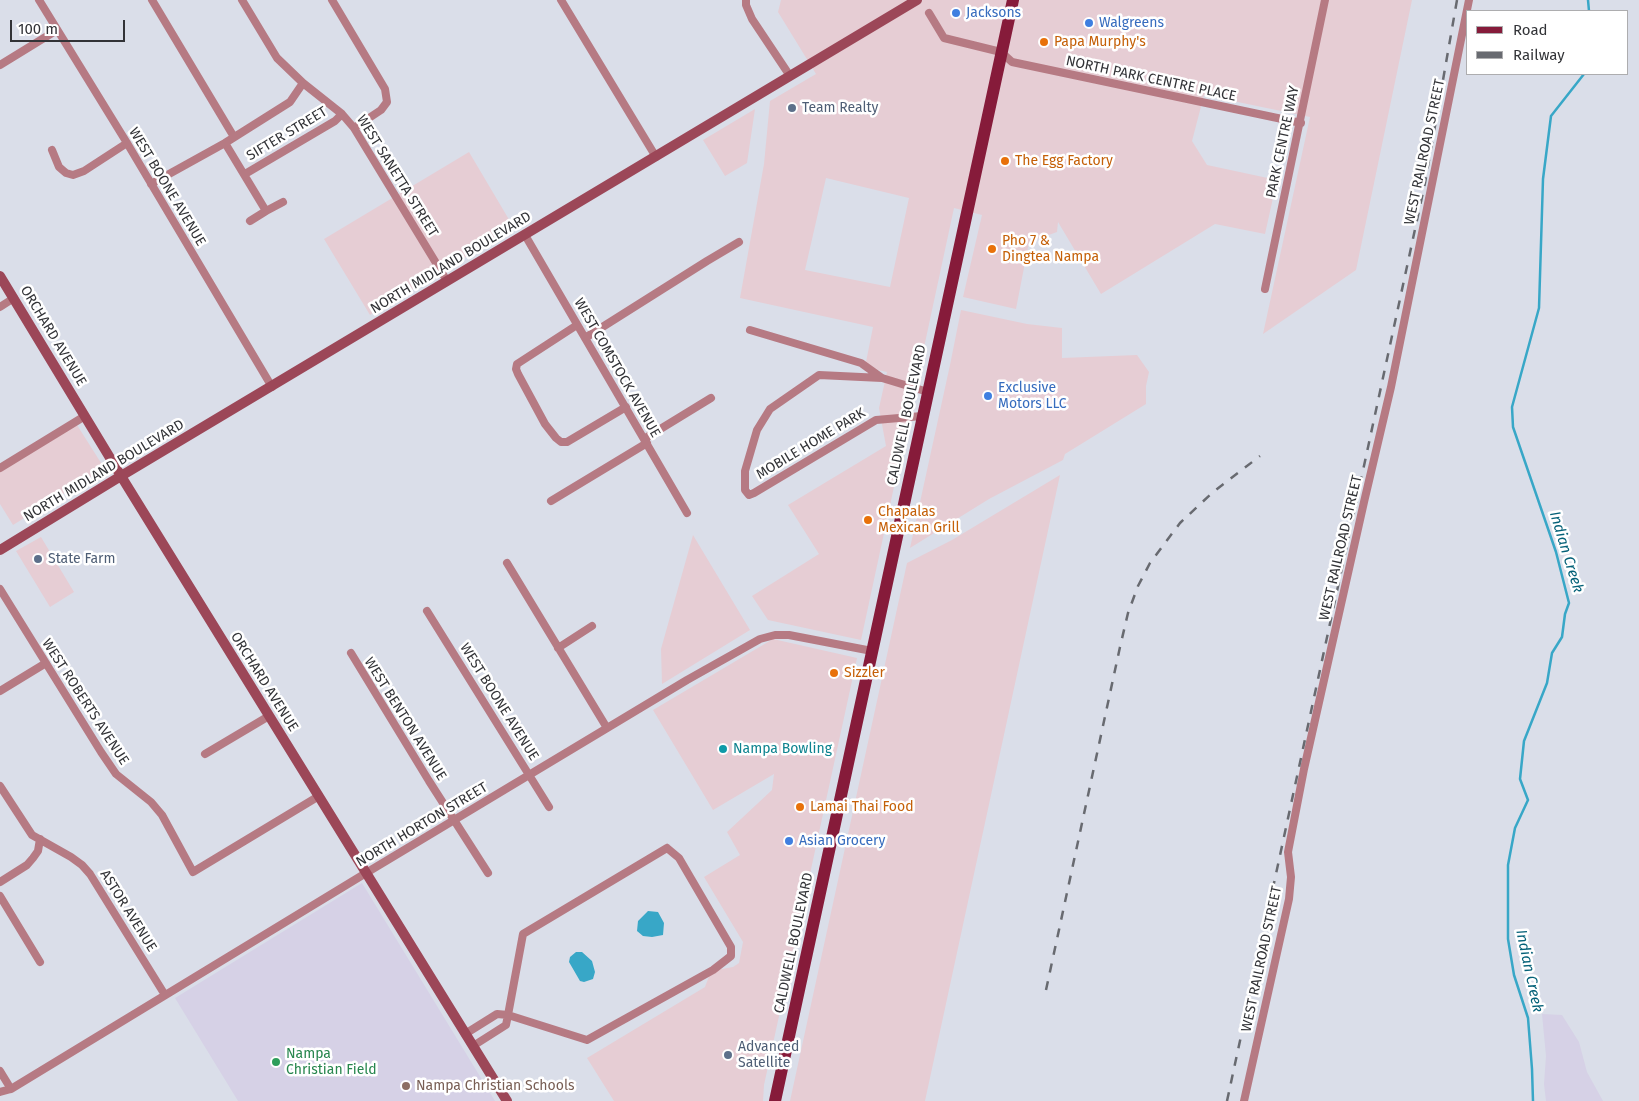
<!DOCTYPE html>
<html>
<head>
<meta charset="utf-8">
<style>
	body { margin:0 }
	#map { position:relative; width:1639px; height:1101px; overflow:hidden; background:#dadee9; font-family:"Fira Sans",sans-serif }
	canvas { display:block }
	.legend { position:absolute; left:1466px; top:10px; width:162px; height:65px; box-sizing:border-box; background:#fff; border:1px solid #adadaf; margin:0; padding:6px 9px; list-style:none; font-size:15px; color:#323337 }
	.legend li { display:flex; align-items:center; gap:10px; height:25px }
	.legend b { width:25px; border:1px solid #adadaf }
	.scale { position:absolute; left:10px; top:20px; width:115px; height:22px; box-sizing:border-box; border:2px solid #323337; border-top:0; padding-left:6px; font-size:15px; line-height:18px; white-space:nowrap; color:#323337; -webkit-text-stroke:4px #fff; paint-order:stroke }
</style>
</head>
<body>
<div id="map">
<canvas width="1639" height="1101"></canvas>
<ul class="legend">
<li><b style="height:6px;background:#861b3a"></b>Road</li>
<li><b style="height:6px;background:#686a70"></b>Railway</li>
</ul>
<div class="scale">100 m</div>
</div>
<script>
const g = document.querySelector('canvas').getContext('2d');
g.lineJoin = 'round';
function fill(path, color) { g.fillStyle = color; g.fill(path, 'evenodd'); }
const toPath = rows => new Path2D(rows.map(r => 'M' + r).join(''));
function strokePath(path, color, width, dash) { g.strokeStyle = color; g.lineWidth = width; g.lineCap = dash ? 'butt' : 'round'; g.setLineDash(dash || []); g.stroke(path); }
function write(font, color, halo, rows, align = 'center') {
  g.font = font + ' "Fira Sans",sans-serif'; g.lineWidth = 5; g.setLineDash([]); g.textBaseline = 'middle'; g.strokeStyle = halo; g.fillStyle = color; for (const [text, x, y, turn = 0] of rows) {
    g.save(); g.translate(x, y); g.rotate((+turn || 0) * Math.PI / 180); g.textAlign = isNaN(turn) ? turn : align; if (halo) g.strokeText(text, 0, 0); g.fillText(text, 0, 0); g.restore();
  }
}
fill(toPath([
	[781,0,1412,0,1356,270,1263,334,1310,117,1204,95,1192,141,1207,165,1277,180,1265,234,1215,224,1101,294,1058,222,1057,232,1029,242,1016,309,963,297,982,215,954,208,861,640,768,620,752,596,819,554,788,505,886,446,879,408,887,372,865,367,873,327,740,298,764,164,770,101,816,74,778,12],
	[826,178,909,198,890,287,805,270],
	[755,109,747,163,725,176,703,140],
	[469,152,514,228,370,315,324,239],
	[961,310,1027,324,1062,328,1062,358,1137,355,1149,372,1146,386,1146,404,1065,454,1063,460,989,499,910,548,950,365],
	[77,425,103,466,102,470,13,525,0,504,0,472],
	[1060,475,925,1101,790,1101,907,563,952,540],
	[693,535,750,630,662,684,661,649],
	[41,537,74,592,50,607,16,551],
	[773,639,857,658,764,1085,763,1101,614,1101,587,1058,705,987,711,971,733,967,739,963,743,942,704,877,740,855,727,832,772,790,774,774,713,810,653,710]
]), '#e6cdd4');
fill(toPath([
	[362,883,495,1101,238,1101,175,998],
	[1542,1014,1562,1015,1579,1042,1587,1072,1603,1101,1546,1101,1544,1084,1546,1056]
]), '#d6d1e6');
fill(toPath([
	[648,911,658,912,664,923,663,935,652,937,643,936,637,931,638,921],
	[576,952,582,952,592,961,595,972,593,979,584,982,580,981,569,962,570,957]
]), '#38a7c7');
strokePath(toPath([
	[1588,0,1589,11],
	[1533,1101,1532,1069,1528,1018,1514,975,1508,939,1508,865,1515,828,1528,800,1520,779,1524,741,1547,683,1552,653,1562,637,1565,614,1569,603,1556,552,1513,427,1512,407,1539,308,1543,179,1551,116,1584,74]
]), '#38a7c7', 2.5);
strokePath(toPath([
	[39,0,127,143,272,387],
	[152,0,234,137],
	[242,0,277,58,303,83,342,114,354,128,447,281],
	[332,0,385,89,387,102,381,110,354,128],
	[561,0,656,157],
	[746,0,746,5,752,19,790,76],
	[929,13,944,38,1001,52,1012,62,1301,123],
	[0,65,57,30],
	[225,143,266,211,250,221],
	[52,150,59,167,66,173,73,175,84,171,127,143],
	[245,174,335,121,342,114],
	[151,184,225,143,290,102,303,83],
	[266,211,283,202],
	[525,235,687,513],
	[1265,289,1325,0],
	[0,307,14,298],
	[577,325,517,364,516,369,518,374,545,424,556,438,561,442,567,442,626,407],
	[750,330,861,363,882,378,928,392],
	[585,338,707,261,739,242],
	[882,378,819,375,770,409,757,430,745,471,745,490,749,495,754,493,876,420,922,416],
	[644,439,711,398],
	[0,468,85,416],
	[551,501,647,443],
	[507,563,607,728],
	[0,589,101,752,116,774,151,802,162,815,193,872,319,796],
	[427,611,549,807],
	[558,648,592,626],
	[351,653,429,781,488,873],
	[0,691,46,663],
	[205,754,269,716],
	[0,786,32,835,71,857,82,865,90,874,165,995],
	[667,848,679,858,731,947,731,956,713,970,587,1040,508,1015,523,934,667,848],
	[0,882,27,865,33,858,38,851,40,839],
	[0,896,40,962],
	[465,1034,497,1014,508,1015,506,1025,473,1046],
	[0,1071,11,1089],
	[0,1092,11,1089,366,873,687,680,760,639,775,635,789,635,872,651],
	[1244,1101,1289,899,1291,877,1288,852,1304,769,1364,502,1391,387,1469,0]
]), '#b67a83', 8);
strokePath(toPath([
	[0,276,121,476,507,1101],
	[0,550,121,476,917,0]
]), '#9c4758', 10);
strokePath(toPath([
	[775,1101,1013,0]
]), '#861b3a', 12);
strokePath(toPath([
	[1046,990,1120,647,1128,613,1138,586,1150,563,1180,523,1212,493,1260,456],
	[1227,1101,1425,183,1457,0]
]), '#686a70', 2.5, [9, 9]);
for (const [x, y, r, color] of [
	[956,13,5,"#3f7fe0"],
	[1089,23,5,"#3f7fe0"],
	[1044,42,5,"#e8710a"],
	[792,108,5,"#5c6f8a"],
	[1005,161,5,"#e8710a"],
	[992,249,5,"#e8710a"],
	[988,396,5,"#3f7fe0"],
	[868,520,5,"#e8710a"],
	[38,559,5,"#5c6f8a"],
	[834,673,5,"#e8710a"],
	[723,749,5,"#0f9aa8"],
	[800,807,5,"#e8710a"],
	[789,841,5,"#3f7fe0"],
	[728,1055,5,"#5c6f8a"],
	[276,1062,5,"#2e9e5b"],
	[406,1086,5,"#8d6e63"]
]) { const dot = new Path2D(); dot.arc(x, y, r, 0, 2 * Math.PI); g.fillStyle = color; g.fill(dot); strokePath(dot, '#fff', 2); }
write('14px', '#366cbe', '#fff', [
	["Jacksons",966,13],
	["Walgreens",1099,23],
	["Exclusive",998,388],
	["Motors LLC",998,404],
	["Asian Grocery",799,841]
], 'left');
write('14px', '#c56008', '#fff', [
	["Papa Murphy's",1054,42],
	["The Egg Factory",1015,161],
	["Pho 7 &",1002,241],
	["Dingtea Nampa",1002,257],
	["Chapalas",878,512],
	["Mexican Grill",878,528],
	["Sizzler",844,673],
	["Lamai Thai Food",810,807]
], 'left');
write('14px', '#323337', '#fff', [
	["NORTH PARK CENTRE PLACE",1151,79,12],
	["SIFTER STREET",287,134,-31],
	["PARK CENTRE WAY",1283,142,-78],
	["WEST RAILROAD STREET",1425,152,-78],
	["WEST SANETTA STREET",397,176,58],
	["WEST BOONE AVENUE",167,187,59],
	["NORTH MIDLAND BOULEVARD",451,263,-31],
	["ORCHARD AVENUE",53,336,59],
	["WEST COMSTOCK AVENUE",617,368,60],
	["CALDWELL BOULEVARD",907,415,-78],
	["MOBILE HOME PARK",811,444,-31],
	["NORTH MIDLAND BOULEVARD",104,471,-31],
	["WEST RAILROAD STREET",1341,548,-77],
	["ORCHARD AVENUE",264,682,58],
	["WEST ROBERTS AVENUE",85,702,57],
	["WEST BOONE AVENUE",499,702,58],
	["WEST BENTON AVENUE",405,719,58],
	["NORTH HORTON STREET",422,825,-31],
	["ASTOR AVENUE",128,911,58],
	["CALDWELL BOULEVARD",794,943,-78],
	["WEST RAILROAD STREET",1262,959,-78]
]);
write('14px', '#4e5e75', '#fff', [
	["Team Realty",802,108],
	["State Farm",48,559],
	["Advanced",738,1047],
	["Satellite",738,1063]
], 'left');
write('14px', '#0d838f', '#fff', [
	["Nampa Bowling",733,749]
], 'left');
write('14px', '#27864d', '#fff', [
	["Nampa",286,1054],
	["Christian Field",286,1070]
], 'left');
write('14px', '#785e54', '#fff', [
	["Nampa Christian Schools",416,1086]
], 'left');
write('italic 15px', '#046178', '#fff', [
	["Indian Creek",1566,552,73],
	["Indian Creek",1529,971,78]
]);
</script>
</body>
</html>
